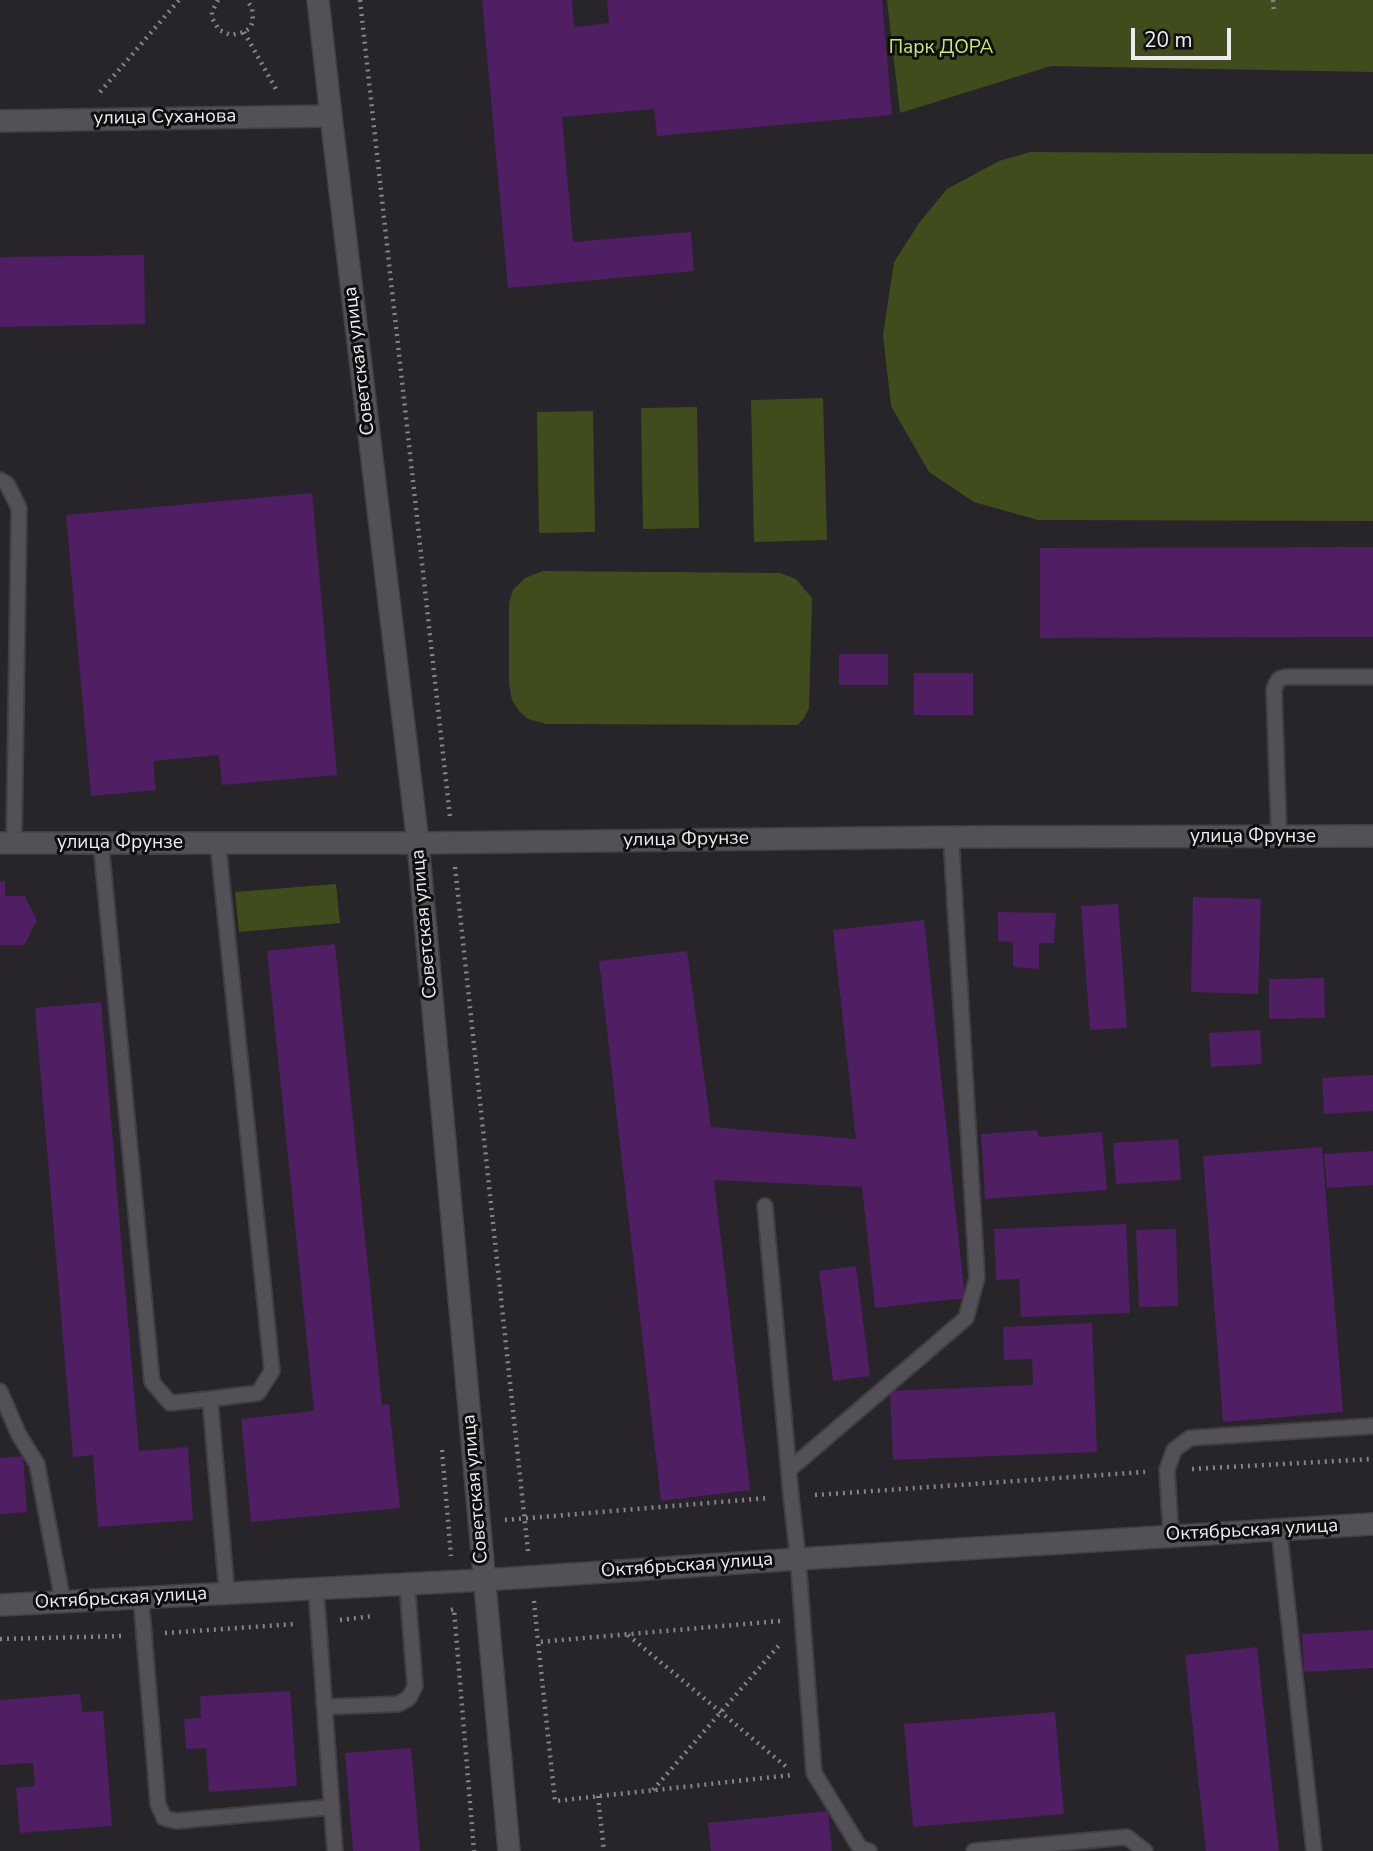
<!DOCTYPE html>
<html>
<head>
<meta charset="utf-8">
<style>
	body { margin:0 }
	#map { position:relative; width:1373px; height:1851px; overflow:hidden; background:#27242a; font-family:"Nunito Sans",sans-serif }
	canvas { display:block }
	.scale { position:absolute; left:1131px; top:28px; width:100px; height:32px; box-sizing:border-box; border:4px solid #edebef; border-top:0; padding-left:9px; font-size:21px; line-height:24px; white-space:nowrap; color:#edebef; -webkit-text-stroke:5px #0f0e10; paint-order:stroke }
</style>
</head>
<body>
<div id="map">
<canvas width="1373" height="1851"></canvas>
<div class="scale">20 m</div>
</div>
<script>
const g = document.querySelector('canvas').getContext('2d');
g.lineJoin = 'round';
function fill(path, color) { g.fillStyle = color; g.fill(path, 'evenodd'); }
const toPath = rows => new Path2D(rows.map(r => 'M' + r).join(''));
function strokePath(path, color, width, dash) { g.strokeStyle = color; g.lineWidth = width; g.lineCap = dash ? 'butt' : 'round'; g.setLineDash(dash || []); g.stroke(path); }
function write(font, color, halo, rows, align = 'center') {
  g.font = font + ' "Nunito Sans",sans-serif'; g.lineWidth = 6; g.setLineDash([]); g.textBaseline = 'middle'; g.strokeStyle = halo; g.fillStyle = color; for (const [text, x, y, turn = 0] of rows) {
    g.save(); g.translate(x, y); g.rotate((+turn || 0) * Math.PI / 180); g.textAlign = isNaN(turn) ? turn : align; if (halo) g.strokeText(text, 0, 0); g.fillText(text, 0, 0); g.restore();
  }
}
fill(toPath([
	[887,0,1373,0,1373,72,1051,66,900,113],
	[1030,152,1373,154,1373,521,1038,520,974,502,929,472,891,406,883,335,894,262,919,223,947,189,999,161],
	[823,398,827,540,754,542,751,400],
	[697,407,699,528,643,529,641,408],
	[593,411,595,532,539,533,537,412],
	[543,571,780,573,796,579,812,598,809,708,804,718,798,725,546,724,528,719,519,711,512,700,509,684,509,603,513,590,525,578],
	[336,884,340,923,239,932,235,892]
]), '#404c1b');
fill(toPath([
	[482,0,572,0,574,27,609,23,607,0,882,0,892,115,657,136,654,109,562,117,573,242,691,232,694,271,508,288],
	[144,255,145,324,0,327,0,257],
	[312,493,337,775,222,785,219,755,153,761,156,790,91,796,66,515],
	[1373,547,1373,637,1040,638,1040,548],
	[839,654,888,654,888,685,839,685],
	[914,673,973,673,973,715,914,715],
	[0,881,5,881,5,896,25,896,37,921,24,945,0,945],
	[1193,897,1261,899,1258,994,1191,992],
	[1118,904,1127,1028,1090,1030,1081,906],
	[998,912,1056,913,1054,943,1039,943,1039,969,1013,967,1013,942,998,941],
	[924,920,965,1298,875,1308,862,1187,714,1180,750,1490,661,1501,599,961,687,951,711,1127,856,1139,833,930],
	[335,944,382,1405,389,1404,400,1508,251,1522,241,1419,314,1411,267,951],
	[1324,978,1325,1018,1269,1019,1269,979],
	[101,1002,139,1451,188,1447,193,1520,98,1527,93,1455,73,1457,35,1008],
	[1260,1030,1262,1064,1211,1067,1209,1033],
	[1373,1075,1373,1111,1324,1114,1322,1078],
	[1037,1130,1039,1137,1102,1132,1107,1190,985,1199,981,1134],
	[1178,1139,1181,1180,1116,1184,1113,1143],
	[1322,1147,1343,1412,1223,1422,1203,1156],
	[1373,1151,1373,1185,1327,1188,1324,1154],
	[1126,1224,1130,1313,1021,1317,1019,1279,996,1280,994,1229],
	[1176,1229,1178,1306,1139,1307,1136,1230],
	[856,1266,870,1376,833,1381,819,1271],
	[1092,1323,1097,1452,893,1460,890,1391,1033,1385,1032,1359,1004,1360,1003,1327],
	[23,1456,27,1512,0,1514,0,1458],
	[1373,1630,1373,1668,1304,1672,1302,1634],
	[1257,1647,1279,1851,1206,1851,1185,1655],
	[290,1691,297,1786,209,1792,206,1748,186,1749,184,1719,201,1718,200,1696],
	[80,1694,82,1712,103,1711,112,1826,20,1833,16,1788,35,1786,33,1763,0,1765,0,1700],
	[1055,1712,1064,1814,913,1827,904,1724],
	[411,1748,420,1851,353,1851,345,1753],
	[828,1811,832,1851,711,1851,708,1823]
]), '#501e63');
const lane = toPath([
	[0,480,7,484,19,508,14,842],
	[1279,837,1274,690,1276,684,1279,679,1286,677,1373,677],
	[101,844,152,1382,170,1403,210,1399],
	[218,844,272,1371,258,1393,210,1399,227,1594],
	[765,1206,791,1496,798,1559,814,1773,860,1848,869,1851],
	[0,1391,19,1435,37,1464,63,1602],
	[790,1469,966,1318,977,1278,951,837],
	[1279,1529,1314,1851],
	[1171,1536,1167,1470,1174,1450,1190,1438,1373,1426],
	[316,1589,335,1851],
	[141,1598,158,1804,164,1818,176,1821,332,1807],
	[325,1707,398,1704,409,1698,415,1686,407,1584],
	[974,1851,1127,1837,1145,1851]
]);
const street = toPath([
	[0,121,331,116],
	[0,843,418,843,951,837,1373,836],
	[0,1605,484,1580,798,1559,1373,1524]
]);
const secondary = toPath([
	[318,0,331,116,418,843,509,1851]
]);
strokePath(lane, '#413f43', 18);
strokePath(street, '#413f43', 24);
strokePath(secondary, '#413f43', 24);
strokePath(toPath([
	[218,0,212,12,212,18,219,30,231,35,244,32,250,28,253,21,252,8,247,0],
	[360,0,450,817],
	[1273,0,1274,12],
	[244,32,277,91],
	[100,92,179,0],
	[455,867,528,1551],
	[442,1450,451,1556],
	[1192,1469,1373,1459],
	[815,1495,1145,1472],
	[505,1520,768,1498],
	[534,1601,538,1642],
	[451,1610,454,1609,474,1851],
	[340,1620,373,1616],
	[780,1621,538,1642,555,1801,792,1775],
	[165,1633,296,1624],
	[628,1635,789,1769],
	[0,1639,122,1636],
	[653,1790,781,1643],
	[598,1796,604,1851]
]), '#868389', 4.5, [2, 5]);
strokePath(lane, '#535157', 14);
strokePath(street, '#535157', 21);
strokePath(secondary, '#535157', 21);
write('19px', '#ccea71', '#0f0e10', [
	["Парк ДОРА",941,48]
]);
write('19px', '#edebef', '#0f0e10', [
	["улица Суханова",165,118,-1],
	["Советская улица",360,361,-97],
	["улица Фрунзе",1253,837],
	["улица Фрунзе",686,840,-1],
	["улица Фрунзе",120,843],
	["Советская улица",425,924,-95],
	["Советская улица",476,1489,-95],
	["Октябрьская улица",1252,1531,-3],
	["Октябрьская улица",687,1566,-4],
	["Октябрьская улица",121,1599,-3]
]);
</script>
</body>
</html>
